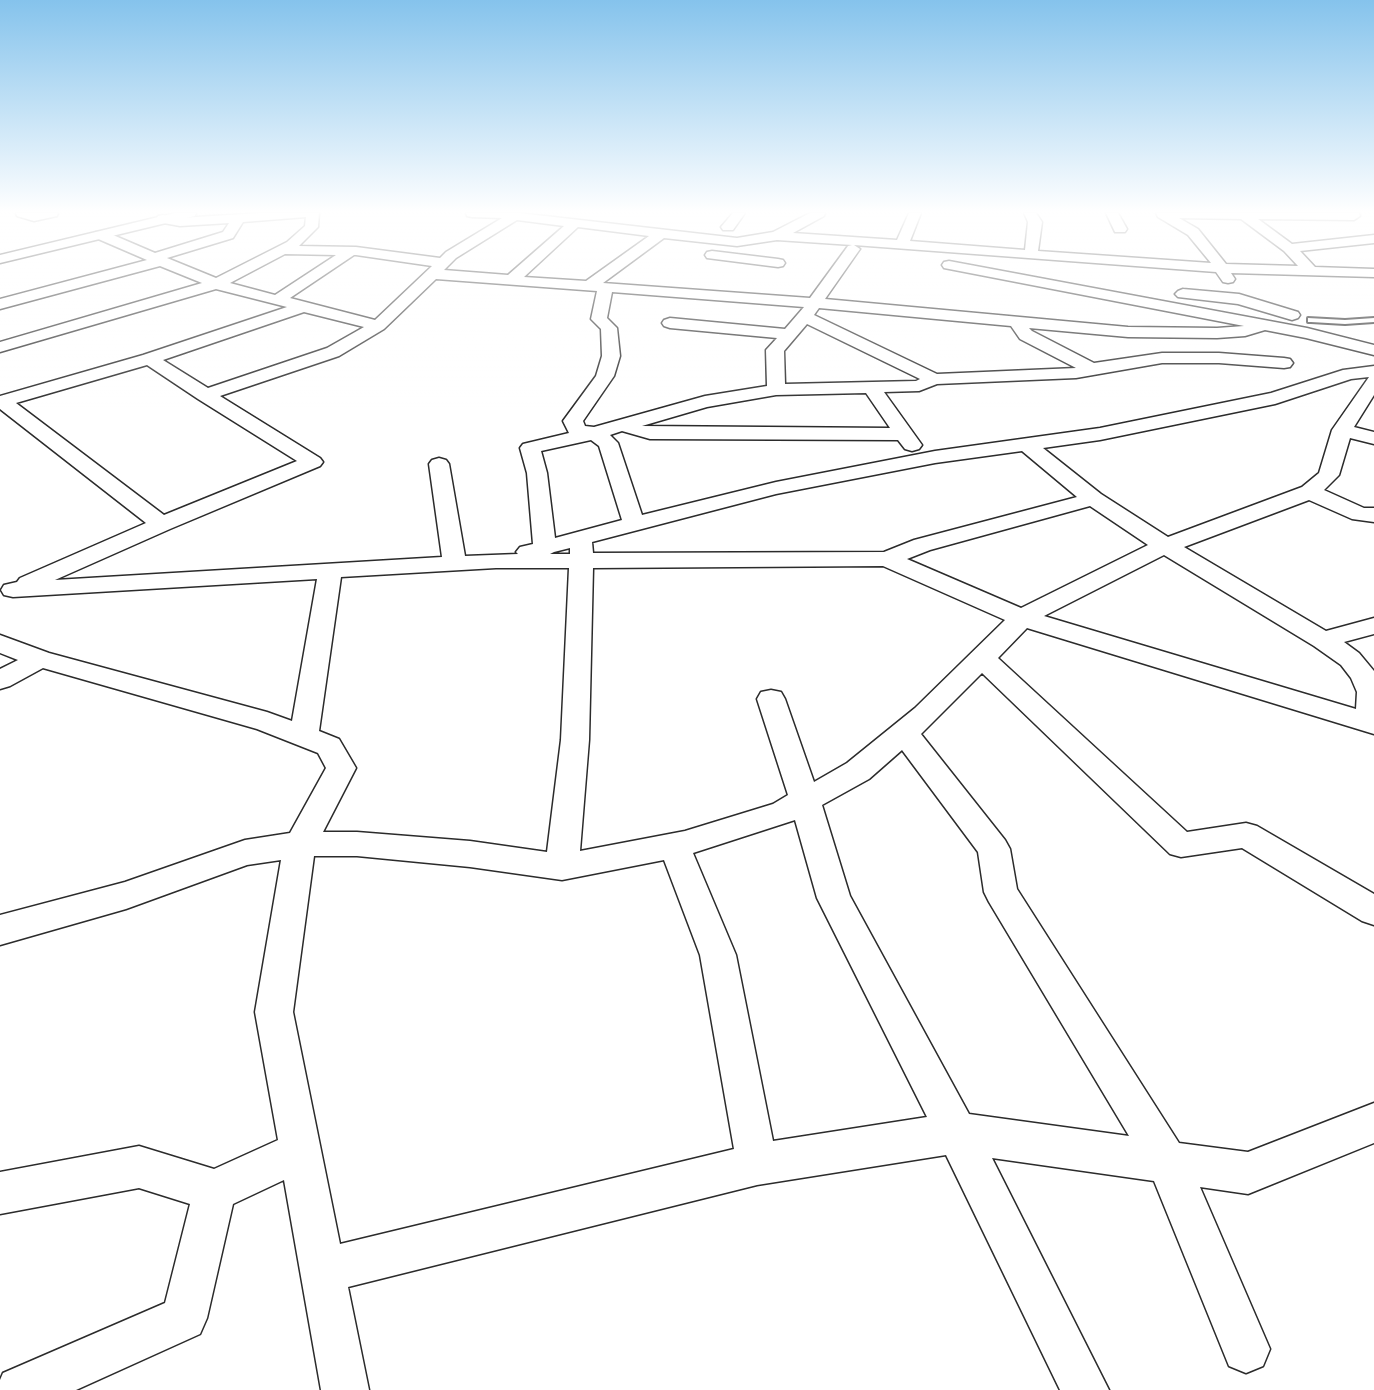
<!DOCTYPE html>
<html>
<head>
<meta charset="utf-8">
<style>
	body { margin:0 }
	canvas { display:block; background:#fff }
</style>
</head>
<body>
<canvas width="1374" height="1390"></canvas>
<script>
const g = document.querySelector('canvas').getContext('2d');
g.lineJoin = 'round';
const toPath = rows => new Path2D(rows.map(r => 'M' + r).join(''));
function strokePath(path, color, width, dash) { g.strokeStyle = color; g.lineWidth = width; g.lineCap = dash ? 'butt' : 'round'; g.setLineDash(dash || []); g.stroke(path); }
function fill(path, color) { g.fillStyle = color; g.fill(path, 'evenodd'); }
const service = toPath([
	[1308,318,1345,320,1374,318,1374,322,1345,324,1311,322,1308,322,1308,318]
]);
const minor = toPath([
	[16,213,58,213,57,216,34,221,17,216,16,213],
	[260,213,319,213,318,227,299,246,356,247,440,258,446,252,502,218,472,217,467,216,466,213,519,213,737,238,773,232,810,213,825,213,824,216,793,233,897,240,909,213,921,213,910,241,1025,250,1028,222,1024,213,1036,213,1042,222,1038,251,1211,263,1188,235,1158,217,1156,213,1359,213,1360,216,1354,220,1258,219,1292,244,1374,235,1374,243,1300,251,1315,267,1374,269,1374,277,1231,273,1235,279,1233,282,1228,283,1223,282,1216,272,854,245,860,249,825,299,1128,327,1217,328,1244,326,944,268,942,265,944,262,949,261,1307,328,1374,345,1374,355,1306,338,1265,330,1245,336,1217,338,1128,337,1029,328,1032,331,1094,363,1162,353,1219,353,1284,358,1290,359,1293,363,1290,367,1284,368,1219,363,1162,363,1076,378,937,384,919,391,884,392,922,445,919,449,912,451,905,449,898,440,650,439,622,431,610,435,618,443,642,515,776,482,935,451,1100,428,1271,393,1343,370,1374,366,1374,395,1354,427,1374,432,1374,444,1350,438,1339,475,1324,490,1364,508,1374,508,1374,522,1352,519,1309,500,1184,547,1326,631,1374,618,1374,634,1344,642,1359,653,1374,671,1374,734,1027,628,998,658,1187,832,1246,823,1257,826,1374,894,1374,925,1362,921,1242,848,1181,857,1170,854,982,673,921,734,1005,840,1010,849,1017,889,1179,1143,1248,1152,1374,1103,1374,1143,1248,1194,1200,1187,1270,1349,1263,1366,1246,1373,1229,1366,1154,1181,992,1158,1109,1390,1060,1390,946,1155,757,1185,348,1287,369,1390,321,1390,284,1180,233,1204,207,1318,200,1334,76,1390,0,1390,0,1380,3,1373,165,1303,190,1204,139,1188,0,1214,0,1172,139,1146,214,1169,278,1140,255,1012,281,860,247,865,126,909,0,945,0,915,125,882,245,840,290,833,326,768,318,753,257,729,43,668,10,686,0,689,0,669,18,660,0,653,0,635,49,653,267,712,292,721,317,579,13,597,4,595,1,590,4,585,17,582,20,578,146,523,0,409,0,396,143,355,287,307,216,289,0,352,0,342,202,283,160,266,0,309,0,299,147,260,96,238,94,235,96,232,106,232,155,253,223,232,229,223,180,226,158,222,156,219,158,216,163,215,180,218,260,213],
	[306,217,305,226,287,242,216,278,167,258,233,238,243,222,306,217],
	[1179,218,1241,219,1284,251,1298,266,1226,264,1198,229,1179,218],
	[517,220,564,226,508,275,444,270,456,258,517,220],
	[578,227,649,236,586,281,524,277,578,227],
	[664,238,737,246,777,240,852,245,848,246,810,298,603,283,664,238],
	[285,254,336,255,275,295,230,283,285,254],
	[354,255,356,255,432,266,375,320,290,298,354,255],
	[436,279,597,291,591,319,601,329,602,356,596,376,563,421,569,433,523,444,520,448,527,473,533,544,520,547,516,552,518,554,465,556,449,464,446,460,439,458,432,460,429,464,442,557,55,580,170,529,320,466,323,462,320,458,220,396,339,356,384,329,436,279],
	[612,292,804,307,785,329,670,318,664,320,662,323,664,326,670,328,777,338,766,350,767,386,705,396,594,427,585,426,583,421,614,376,620,356,617,328,607,318,612,292],
	[819,308,1011,326,1020,339,1076,368,937,374,814,315,819,308],
	[304,312,364,327,327,348,208,388,163,360,304,312],
	[807,324,920,379,916,381,785,384,784,351,807,324],
	[147,365,198,399,297,461,164,515,16,403,147,365],
	[1369,377,1332,430,1319,473,1302,487,1168,537,1101,494,1043,448,1100,440,1275,404,1351,379,1369,377],
	[866,393,890,428,642,426,707,407,776,395,866,393],
	[591,440,599,446,622,520,555,538,547,473,541,451,591,440],
	[1022,451,1077,497,914,540,884,552,593,553,592,542,776,494,935,463,1022,451],
	[1090,506,1148,545,1021,608,907,559,930,550,1090,506],
	[570,548,570,554,550,554,554,552,570,548],
	[1164,555,1314,646,1341,665,1351,678,1357,692,1356,709,1044,616,1164,555],
	[883,566,1005,620,915,708,847,763,814,782,785,699,781,692,771,690,761,692,757,699,788,795,773,804,685,831,580,851,589,740,593,568,883,566],
	[496,568,569,568,561,740,547,852,470,841,357,832,323,832,356,768,339,739,319,731,341,577,496,568],
	[902,750,978,852,984,892,989,902,1129,1136,969,1114,850,896,822,805,869,779,902,750],
	[795,820,817,898,927,1117,773,1141,736,955,693,853,795,820],
	[314,856,357,856,470,867,562,880,664,860,700,955,734,1149,340,1244,293,1012,314,856],
	[733,213,745,213,733,230,723,230,721,227,733,213],
	[1106,213,1118,213,1127,229,1125,232,1115,232,1106,213],
	[712,251,778,259,783,260,785,263,783,266,778,267,707,258,705,255,707,252,712,251],
	[1183,289,1239,294,1298,312,1300,315,1298,318,1292,320,1238,304,1178,297,1175,294,1178,291,1183,289]
]);
const secondary = toPath([
	[175,213,196,213,195,216,0,263,0,255,175,213]
]);
strokePath(service, '#2b2b2b', 4);
strokePath(minor, '#2b2b2b', 3);
strokePath(secondary, '#2b2b2b', 3);
fill(service, '#fff');
fill(minor, '#fff');
fill(secondary, '#fff');
const sky = g.createLinearGradient(0, 0, 0, 407);
sky.addColorStop(0, '#85c3ec');
sky.addColorStop(0.52, '#fff');
sky.addColorStop(1, '#ffffff00');
g.fillStyle = sky;
g.fillRect(0, 0, 1374, 407);
</script>
</body>
</html>
